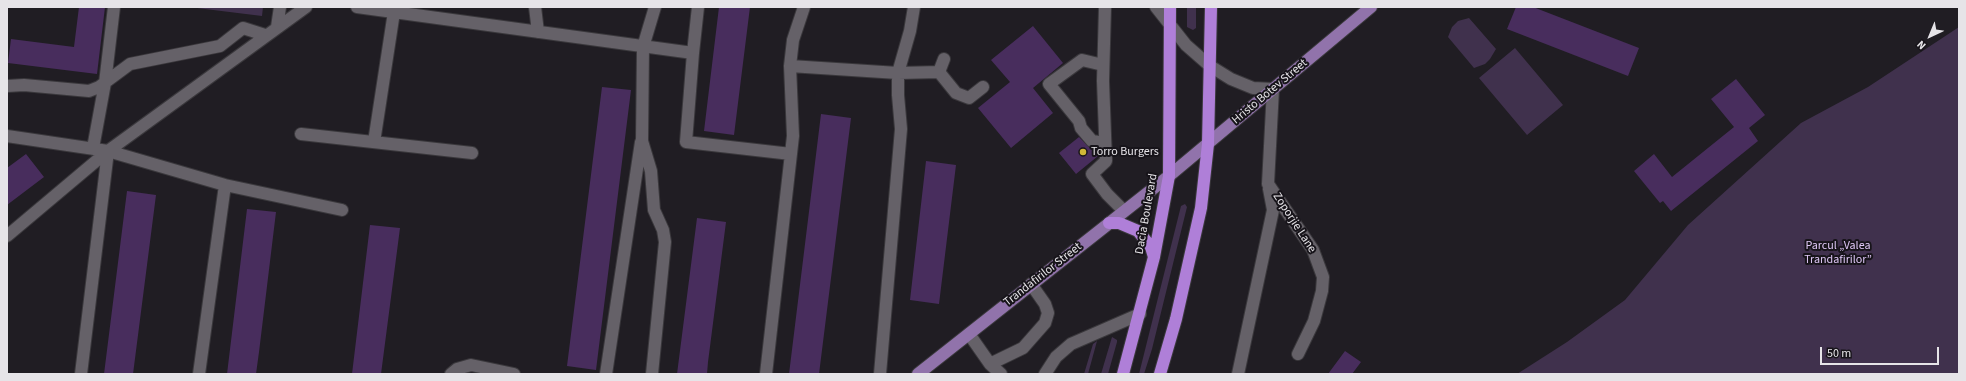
<!DOCTYPE html>
<html>
<head>
<meta charset="utf-8">
<style>
	body { margin:0 }
	#map { position:relative; width:1966px; height:381px; overflow:hidden; background:#201d23; font-family:"Source Sans 3",sans-serif }
	canvas { display:block }
	.frame { position:absolute; inset:0; border:8px solid #e6e4e8; pointer-events:none }
	.north { position:absolute; left:1910px; top:16px; width:40px; height:40px; -webkit-text-stroke:3px #17141a; paint-order:stroke; rotate:224deg; font-size:11px; font-weight:700; line-height:16px; text-align:center; color:#e6e4e8 }
	.north::after { content:''; display:block; margin:auto; width:14px; height:18px; background:#e6e4e8; clip-path:polygon(50% 0,100% 100%,50% 72%,0 100%) }
	.scale { position:absolute; left:1820px; top:347px; width:119px; height:18px; box-sizing:border-box; border:2px solid #e6e4e8; border-top:0; padding-left:5px; font-size:12px; line-height:14px; white-space:nowrap; color:#e6e4e8; -webkit-text-stroke:3px #17141a; paint-order:stroke }
</style>
</head>
<body>
<div id="map">
<canvas width="1966" height="381"></canvas>
<div class="frame"></div>
<div class="north">N</div>
<div class="scale">50 m</div>
</div>
<script>
const g = document.querySelector('canvas').getContext('2d');
g.lineJoin = 'round';
function fill(path, color) { g.fillStyle = color; g.fill(path, 'evenodd'); }
const toPath = rows => new Path2D(rows.map(r => 'M' + r).join(''));
function strokePath(path, color, width, dash) { g.strokeStyle = color; g.lineWidth = width; g.lineCap = dash ? 'butt' : 'round'; g.setLineDash(dash || []); g.stroke(path); }
function write(font, color, halo, rows, align = 'center') {
  g.font = font + ' "Source Sans 3",sans-serif'; g.lineWidth = 4; g.setLineDash([]); g.textBaseline = 'middle'; g.strokeStyle = halo; g.fillStyle = color; for (const [text, x, y, turn = 0] of rows) {
    g.save(); g.translate(x, y); g.rotate((+turn || 0) * Math.PI / 180); g.textAlign = isNaN(turn) ? turn : align; if (halo) g.strokeText(text, 0, 0); g.fillText(text, 0, 0); g.restore();
  }
}
fill(toPath([
	[189,7,263,7,262,16],
	[1187,7,1196,7,1196,28,1193,30,1187,27],
	[1469,18,1496,49,1490,59,1485,64,1474,68,1448,37,1452,27,1458,21],
	[1959,27,1959,374,1517,374,1567,342,1625,300,1688,225,1801,123,1868,87],
	[1515,48,1563,105,1527,135,1479,78],
	[1185,204,1187,207,1152,349,1144,374,1139,374,1181,206],
	[1112,337,1117,340,1117,342,1108,374,1101,374],
	[1097,341,1088,374,1084,374,1093,344]
]), '#40314d');
fill(toPath([
	[79,7,105,7,97,74,8,63,11,39,74,47],
	[719,7,750,7,734,135,704,131],
	[1516,7,1533,7,1639,48,1628,76,1507,29],
	[1033,26,1063,63,1033,88,1053,113,1011,148,978,108,1010,82,991,60],
	[1736,79,1765,115,1749,128,1758,141,1671,211,1663,201,1660,203,1634,171,1654,154,1672,177,1734,127,1711,99],
	[602,87,631,90,596,370,567,366],
	[821,114,851,118,819,374,789,374],
	[1079,137,1098,156,1076,174,1059,153],
	[26,154,44,177,7,205,7,168],
	[926,161,956,165,939,304,910,300],
	[127,191,156,195,133,374,104,374],
	[247,209,276,212,259,352,256,374,227,374],
	[697,218,726,222,708,362,707,374,677,374],
	[370,225,400,228,381,374,352,374],
	[1345,351,1361,362,1352,374,1328,374]
]), '#482d5d');
const minor = toPath([
	[357,7,693,53,686,142,791,154],
	[535,7,538,32],
	[1105,7,1103,81,1106,161,1092,174,1107,194,1124,211],
	[1156,7,1186,45,1210,66,1231,79,1253,88,1273,89,1268,184,1313,250,1323,277,1322,291,1314,321,1298,354],
	[277,27,280,7],
	[693,53,698,7],
	[944,59,939,72,956,93,969,98,983,87],
	[1103,65,1082,60,1049,84,1079,121,1081,128,1092,141,1105,143],
	[790,66,898,73,939,72],
	[7,86,24,85,89,91,99,87,130,64,220,46,243,28,265,35],
	[301,134,472,153],
	[7,136,108,151,306,7],
	[374,142,394,12],
	[93,148,105,83,114,7],
	[7,236,108,151],
	[969,334,990,364,1001,374],
	[990,364,1023,348,1045,323,1048,313,1045,304,1031,284],
	[81,374,108,151,225,185,342,210],
	[199,374,225,185],
	[451,374,457,369,471,365,514,374],
	[606,374,641,142],
	[652,374,665,242,663,230,654,210,651,171,642,141,643,47,655,7],
	[766,374,793,136,790,66,793,40,804,7],
	[880,374,901,129,898,95,898,73,910,31,914,7],
	[1045,374,1056,357,1071,344,1140,314],
	[1238,374,1273,210,1269,189]
]);
const major = toPath([
	[918,374,1169,176,1371,7]
]);
const highway = toPath([
	[1109,223,1119,223,1138,231,1151,247,1154,257],
	[1123,374,1154,257,1169,176,1170,7],
	[1160,374,1176,319,1201,208,1208,144,1211,7]
]);
strokePath(minor, '#3a383c', 14);
strokePath(major, '#3a383c', 14);
strokePath(highway, '#3a383c', 14);
strokePath(minor, '#656168', 12);
strokePath(major, '#9173ab', 12);
strokePath(highway, '#af7fd8', 12);
for (const [x, y, r, color] of [
	[1083,152,4,"#d0b837"]
]) { const dot = new Path2D(); dot.arc(x, y, r, 0, 2 * Math.PI); g.fillStyle = color; g.fill(dot); strokePath(dot, '#17141a', 1.5); }
write('12px', '#e6e4e8', '#17141a', [
	["Hristo Botev Street",1270,92,-40],
	["Dacia Boulevard",1147,214,-80],
	["Zoporjie Lane",1294,223,57],
	["Trandafirilor Street",1043,275,-38]
]);
write('12px', '#e6e4e8', '#17141a', [
	["Torro Burgers",1091,152]
], 'left');
write('12px', '#dfc7f6', '#17141a', [
	["Parcul „Valea",1838,246],
	["Trandafirilor”",1838,260]
]);
</script>
</body>
</html>
